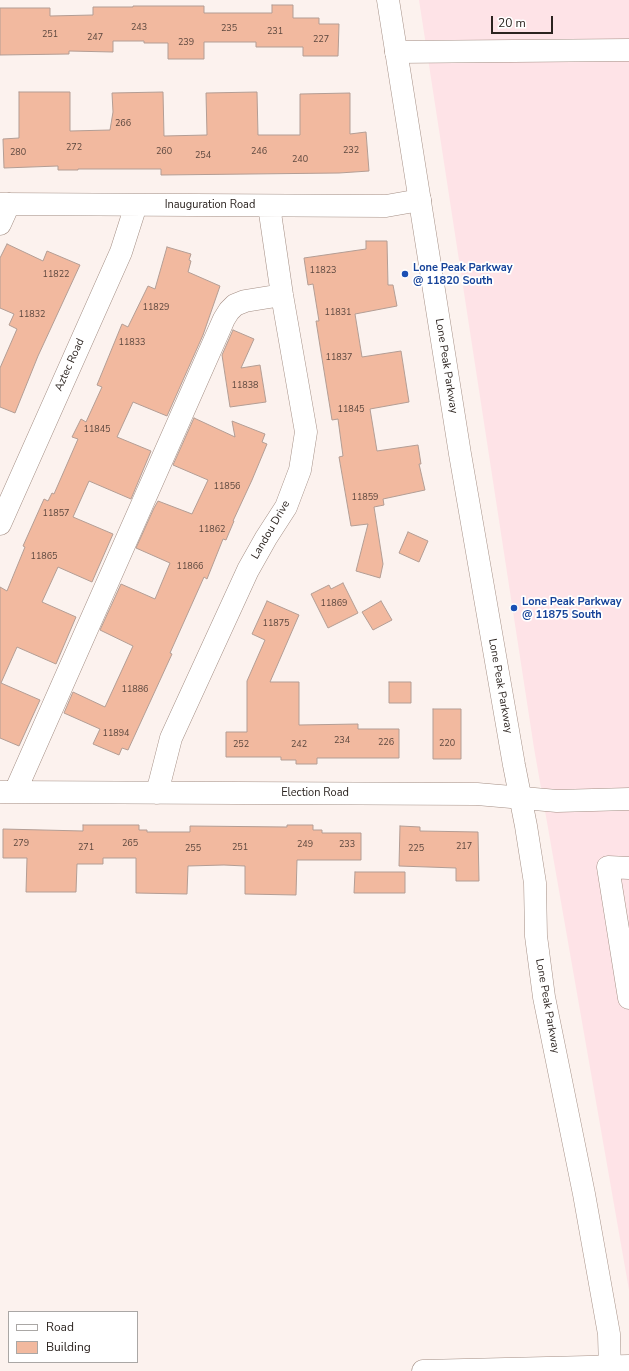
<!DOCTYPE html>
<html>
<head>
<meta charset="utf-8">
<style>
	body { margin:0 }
	#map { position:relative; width:629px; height:1371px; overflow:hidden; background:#fcf2ee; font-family:"Nunito Sans",sans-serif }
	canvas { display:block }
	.legend { position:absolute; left:8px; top:1311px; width:130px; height:52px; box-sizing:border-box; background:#fff; border:1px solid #aaa7a5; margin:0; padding:5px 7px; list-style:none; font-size:12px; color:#2b231f }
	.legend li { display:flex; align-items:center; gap:8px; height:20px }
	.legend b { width:20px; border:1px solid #aaa7a5 }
	.scale { position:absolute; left:491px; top:16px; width:62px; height:18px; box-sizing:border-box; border:2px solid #2b231f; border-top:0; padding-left:5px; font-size:12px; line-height:14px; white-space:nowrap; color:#2b231f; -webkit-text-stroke:3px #fff; paint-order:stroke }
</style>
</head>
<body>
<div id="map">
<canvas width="629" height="1371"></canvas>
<ul class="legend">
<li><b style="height:5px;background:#fff"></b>Road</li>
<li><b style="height:11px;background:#f2b99f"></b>Building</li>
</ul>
<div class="scale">20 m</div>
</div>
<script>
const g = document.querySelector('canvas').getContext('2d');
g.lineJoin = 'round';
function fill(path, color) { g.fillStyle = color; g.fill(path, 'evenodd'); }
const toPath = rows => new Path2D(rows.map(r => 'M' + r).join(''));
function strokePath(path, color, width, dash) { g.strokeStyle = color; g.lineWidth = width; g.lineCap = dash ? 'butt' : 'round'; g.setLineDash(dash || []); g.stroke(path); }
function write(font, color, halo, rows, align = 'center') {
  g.font = font + ' "Nunito Sans",sans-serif'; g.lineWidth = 3.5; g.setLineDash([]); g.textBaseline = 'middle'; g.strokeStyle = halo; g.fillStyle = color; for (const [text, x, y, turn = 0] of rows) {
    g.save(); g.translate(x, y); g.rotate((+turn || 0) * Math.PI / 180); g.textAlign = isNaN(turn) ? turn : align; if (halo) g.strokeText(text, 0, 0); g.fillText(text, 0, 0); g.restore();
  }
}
fill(toPath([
	[419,0,629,0,629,1290,534,748]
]), '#fee3e7');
const building = toPath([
	[272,5,293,5,293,18,319,18,319,24,339,24,338,56,303,56,303,47,256,47,256,42,204,42,204,59,168,59,168,43,144,43,144,41,113,41,113,52,69,51,69,54,0,55,0,8,50,8,50,16,93,15,93,7,133,7,133,6,204,6,204,13,272,13,272,5],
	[19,92,70,92,70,131,110,130,113,112,112,93,163,92,164,136,207,135,206,93,257,92,258,135,300,135,300,94,350,93,350,134,366,132,369,171,339,173,161,175,161,169,78,169,78,170,58,170,58,166,4,168,3,139,19,138,19,92],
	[366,241,387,241,388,285,393,285,397,306,355,314,362,357,401,351,409,402,370,409,377,451,418,445,421,464,419,464,425,490,383,499,384,505,374,507,383,564,380,578,356,571,368,524,351,526,339,457,343,456,338,419,332,420,320,346,316,321,319,321,313,284,308,285,304,258,366,249,366,241],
	[7,244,43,261,47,251,80,265,38,356,15,413,0,407,0,368,17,329,9,325,14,314,0,308,0,258,7,244],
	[167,247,191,254,189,260,191,261,188,272,220,286,203,335,167,416,133,402,117,437,151,451,131,499,89,481,73,517,113,534,92,582,58,567,42,602,76,617,56,664,17,647,1,683,40,700,19,746,0,738,0,587,7,591,25,547,23,546,44,499,48,501,52,493,54,494,78,439,72,437,81,419,86,422,102,387,97,385,122,324,128,327,148,286,155,289,167,247],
	[233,330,254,339,241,368,260,365,266,402,230,407,222,355,233,330],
	[194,418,235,437,232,421,265,434,262,442,267,444,252,480,233,521,234,521,226,540,223,539,207,579,204,577,170,653,172,654,128,750,122,748,119,755,93,744,100,729,64,713,73,692,105,707,133,646,100,630,121,584,155,599,170,563,136,548,154,508,158,501,192,514,208,480,173,465,194,418],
	[408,532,428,541,419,562,399,553,408,532],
	[343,583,358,613,328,628,311,594,329,585,331,589,343,583],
	[267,601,299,615,270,682,299,682,299,725,358,724,358,729,399,729,399,758,317,758,317,764,296,764,296,760,281,760,281,757,226,757,226,732,247,732,247,681,265,640,252,634,267,601],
	[381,601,392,620,373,630,362,612,381,601],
	[389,682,411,682,411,703,389,703,389,682],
	[433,709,461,709,461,759,433,759,433,709],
	[83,825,139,825,139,830,147,830,147,832,190,832,190,826,287,827,287,825,313,825,313,830,322,830,322,833,361,833,361,860,297,860,296,895,245,894,245,866,224,865,188,866,187,894,136,893,136,858,103,858,103,864,77,864,76,892,26,892,27,858,3,858,3,829,83,831,83,825],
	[400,826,420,827,420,831,478,832,479,881,456,881,456,868,399,866,400,826],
	[355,872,405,872,405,893,354,893,355,872]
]);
fill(building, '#f2b99f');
strokePath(building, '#b39d94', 1);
const minor = toPath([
	[396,52,629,50],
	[0,204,386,206,420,200],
	[0,224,9,204],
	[0,524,121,252,136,205],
	[0,792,477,794,557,801,629,799],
	[15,792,224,319,229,311,235,305,245,301,282,295],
	[157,793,171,738,248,570,266,538,286,507,300,470,306,432,282,295,269,206],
	[629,868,608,867,629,998],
	[423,1371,629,1366]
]);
const major = toPath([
	[388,0,460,454,514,765,526,826,535,883,536,936,544,997,584,1194,609,1334,610,1371]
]);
strokePath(minor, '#a48f85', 23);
strokePath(major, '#a48f85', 23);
strokePath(minor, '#fff', 22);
strokePath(major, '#fff', 22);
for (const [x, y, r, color] of [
	[405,274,4,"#1a4fb4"],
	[514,608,4,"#1a4fb4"]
]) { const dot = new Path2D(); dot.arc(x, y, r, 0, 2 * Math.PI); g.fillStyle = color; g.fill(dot); strokePath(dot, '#fff', 1.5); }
write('9px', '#5d483f', null, [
	["243",139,28],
	["235",229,29],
	["231",275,32],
	["251",50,35],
	["247",95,38],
	["227",321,40],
	["239",186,43],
	["266",123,124],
	["272",74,148],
	["232",351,151],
	["260",164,152],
	["246",259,152],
	["280",18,153],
	["254",203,156],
	["240",300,160],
	["11823",323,271],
	["11822",56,275],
	["11829",156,308],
	["11831",338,313],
	["11832",32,315],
	["11833",132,343],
	["11837",339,358],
	["11838",245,386],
	["11845",351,410],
	["11845",97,430],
	["11856",227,487],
	["11859",365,498],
	["11857",56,514],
	["11862",212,530],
	["11865",44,557],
	["11866",190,567],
	["11869",334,604],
	["11875",276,624],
	["11886",135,690],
	["11894",116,734],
	["234",342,741],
	["226",386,743],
	["220",447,744],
	["252",241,745],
	["242",299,745],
	["279",21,844],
	["265",130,844],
	["249",305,845],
	["233",347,845],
	["217",464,847],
	["271",86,848],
	["251",240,848],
	["255",193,849],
	["225",416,849]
]);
write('11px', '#2b231f', '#fff', [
	["Inauguration Road",210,205],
	["Aztec Road",70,365,-66],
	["Lone Peak Parkway",446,366,81],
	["Landou Drive",271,530,-60],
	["Lone Peak Parkway",500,686,80],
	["Election Road",315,793],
	["Lone Peak Parkway",547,1006,80]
]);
write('bold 11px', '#164399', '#fff', [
	["Lone Peak Parkway",413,268],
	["@ 11820 South",413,281],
	["Lone Peak Parkway",522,602],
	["@ 11875 South",522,615]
], 'left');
</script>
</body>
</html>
